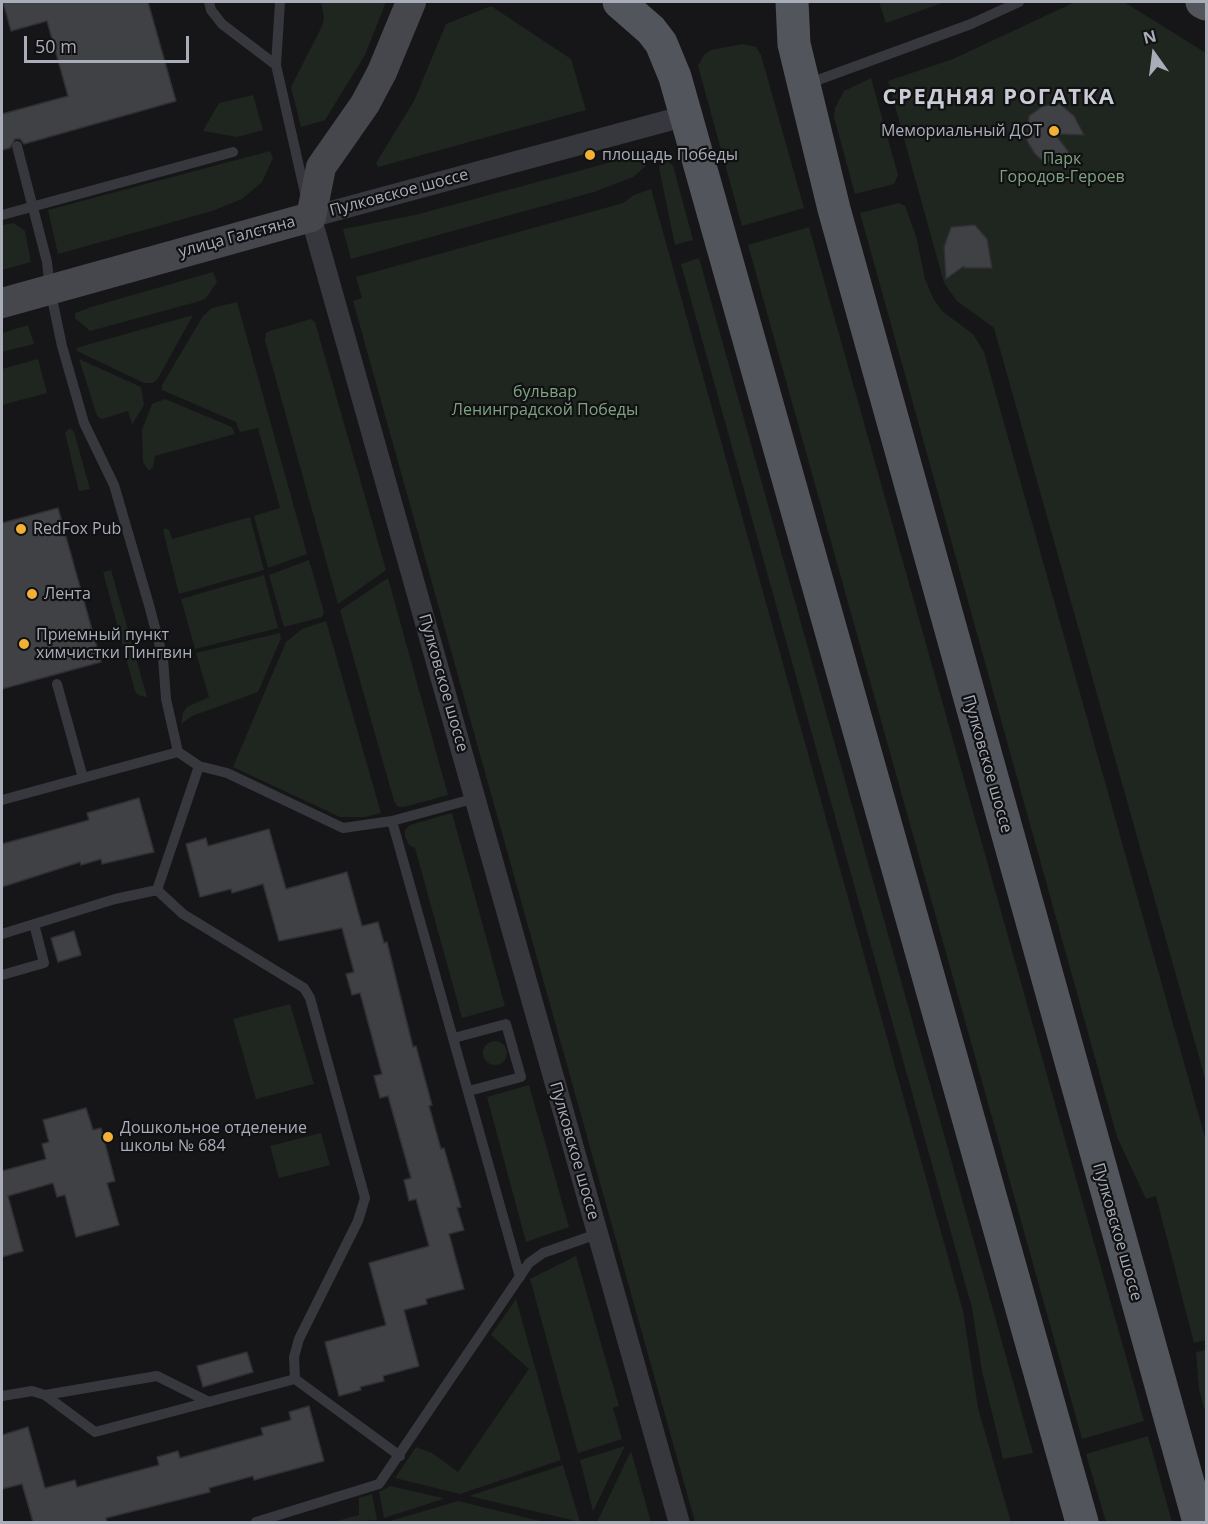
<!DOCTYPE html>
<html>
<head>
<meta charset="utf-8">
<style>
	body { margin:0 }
	#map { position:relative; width:1208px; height:1524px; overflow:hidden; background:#161618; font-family:"Open Sans",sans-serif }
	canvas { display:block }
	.frame { position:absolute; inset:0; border:3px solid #a8adb8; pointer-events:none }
	.north { position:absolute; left:1124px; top:24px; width:60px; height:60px; -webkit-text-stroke:4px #111113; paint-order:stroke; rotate:346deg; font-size:16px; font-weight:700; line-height:24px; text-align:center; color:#a8adb8 }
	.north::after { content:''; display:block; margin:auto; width:21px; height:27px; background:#a8adb8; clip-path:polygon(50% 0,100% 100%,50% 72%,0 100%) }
	.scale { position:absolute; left:24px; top:36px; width:165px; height:27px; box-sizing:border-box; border:3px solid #a8adb8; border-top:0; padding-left:8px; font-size:18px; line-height:21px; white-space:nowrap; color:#a8adb8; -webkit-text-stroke:4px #111113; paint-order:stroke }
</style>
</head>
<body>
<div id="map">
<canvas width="1208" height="1524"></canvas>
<div class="frame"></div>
<div class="north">N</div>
<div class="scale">50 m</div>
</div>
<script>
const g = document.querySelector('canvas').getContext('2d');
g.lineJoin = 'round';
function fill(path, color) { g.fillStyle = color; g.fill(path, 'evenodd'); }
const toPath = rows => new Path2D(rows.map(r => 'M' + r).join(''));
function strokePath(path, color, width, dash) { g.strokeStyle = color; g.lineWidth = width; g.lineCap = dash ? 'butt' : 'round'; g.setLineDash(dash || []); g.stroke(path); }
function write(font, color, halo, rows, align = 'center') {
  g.font = font + ' "Open Sans",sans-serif'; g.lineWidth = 4.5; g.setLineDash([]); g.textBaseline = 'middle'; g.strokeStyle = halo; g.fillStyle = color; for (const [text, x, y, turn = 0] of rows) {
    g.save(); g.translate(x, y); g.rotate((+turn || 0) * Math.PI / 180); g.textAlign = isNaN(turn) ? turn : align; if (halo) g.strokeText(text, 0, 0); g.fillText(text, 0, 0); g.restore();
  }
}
fill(toPath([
	[321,2,386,2,365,55,325,120,301,127,291,87,322,26,324,18],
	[879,2,945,2,886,23],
	[1075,2,1124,2,1206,53,1206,1082,994,328,957,301,944,283,888,81,953,59],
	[491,6,571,59,586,110,378,167,376,163,414,101,446,24],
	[743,44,756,47,761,55,804,208,742,226,698,66,704,55,711,50],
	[871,78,898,175,894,184,855,194,834,117,835,108,844,91],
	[253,95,263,130,237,137,203,131,219,103],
	[270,151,273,158,262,182,242,199,212,211,58,254,48,210],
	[645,153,647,165,633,177,594,192,351,259,343,229,415,215],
	[662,156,673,166,675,173,693,240,675,245,659,168],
	[651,189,963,1311,978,1408,1011,1522,695,1522,353,301,362,298,356,277,623,203,634,195],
	[899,203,905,206,916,236,925,279,934,300,942,311,973,334,984,352,1206,1141,1206,1340,1194,1343,1156,1196,1146,1199,1117,1137,860,213],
	[14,223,25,231,31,262,2,270,2,225],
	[809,227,1144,1421,1082,1439,748,245],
	[699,258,1033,1453,1003,1459,982,1371,972,1308,681,264],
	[213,272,217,282,206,298,200,301,90,331,75,318,75,313,91,307],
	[237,302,307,554,268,568,254,516,280,508,258,428,240,432,236,422,162,390,162,385,203,316,212,308],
	[193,315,157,380,153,383,144,383,77,351,76,348],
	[311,319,315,322,386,570,338,604,265,340,266,333,270,331],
	[28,325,34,344,2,352,2,333],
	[38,359,47,393,2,405,2,369],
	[79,359,141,387,144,405,132,425,128,411,102,419,97,416],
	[165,399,232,427,235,434,155,456,153,467,149,471,143,462,142,430,152,404],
	[70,428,74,432,90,489,79,491,65,433],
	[250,517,264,570,179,594,163,530,165,528,169,530,172,539],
	[309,560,324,612,322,617,284,627,269,575],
	[111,570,147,697,138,695,135,691,103,572],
	[264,575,278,628,195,649,181,599],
	[388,578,448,795,404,807,398,807,394,801,340,610],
	[326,621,381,813,365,817,340,817,233,767,286,642,302,629],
	[280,633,281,638,258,692,192,716,181,724,183,713,187,707,209,697,196,653],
	[452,813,505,1006,462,1018,415,848,409,845,405,837,405,830,410,825],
	[290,1004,314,1084,256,1099,233,1019],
	'483 1053a12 12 0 1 1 24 0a12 12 0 1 1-24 0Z',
	[529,1085,569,1227,526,1242,487,1097],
	[321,1133,330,1165,279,1178,270,1146],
	[576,1256,619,1406,613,1408,622,1439,578,1453,530,1279],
	[516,1299,561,1460,460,1494,395,1478,416,1447,432,1453,458,1472,529,1369,491,1335],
	[1206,1350,1206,1407,1204,1408,1199,1389,1196,1352],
	[1148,1436,1172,1522,1106,1522,1086,1454],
	[625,1446,593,1511,580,1460],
	[631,1451,651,1522,597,1522],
	[563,1465,580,1522,469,1496],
	[390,1486,443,1498,443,1499,384,1518,379,1492],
	[372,1494,377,1520,333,1522,359,1515,359,1498],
	[458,1501,544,1522,387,1522]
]), '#1e261f');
const building = toPath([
	[3,2,148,2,176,101,24,144,20,139,15,139,10,148,2,150,2,114,68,96,47,21,11,31,3,2],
	[1060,104,1074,116,1084,135,1055,134,1071,155,1058,162,1044,162,1035,154,1027,141,1029,116,1043,106,1060,104],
	[975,225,987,239,992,268,964,268,964,266,946,279,944,247,951,227,975,225],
	[58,508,101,662,2,689,2,523,58,508],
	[139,798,154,852,102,864,101,859,81,865,80,862,2,887,2,844,89,820,87,813,139,798],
	[269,829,286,889,347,872,362,926,378,922,384,943,387,942,413,1047,416,1046,432,1105,429,1106,441,1149,444,1148,461,1207,457,1208,464,1230,449,1234,464,1289,426,1299,427,1304,404,1310,419,1366,383,1376,384,1381,360,1387,361,1390,339,1396,325,1342,386,1325,369,1263,429,1246,416,1199,409,1201,404,1180,411,1178,388,1096,380,1098,374,1076,382,1074,360,993,352,995,346,974,354,972,342,928,279,941,263,884,232,893,231,889,200,897,186,844,206,838,208,846,269,829],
	[74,931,81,955,58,962,51,938,74,931],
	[86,1108,93,1130,101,1128,115,1181,107,1183,119,1225,76,1237,65,1195,57,1197,53,1183,8,1196,23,1251,2,1257,2,1171,46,1159,42,1144,49,1142,43,1120,86,1108],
	[247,1352,253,1372,203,1387,197,1366,247,1352],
	[309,1406,324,1461,254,1480,253,1476,209,1488,210,1492,106,1518,107,1522,33,1522,22,1484,2,1489,2,1435,28,1427,45,1488,75,1480,77,1487,159,1465,157,1457,178,1451,180,1458,263,1435,261,1428,291,1420,289,1412,309,1406]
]);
fill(building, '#404145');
strokePath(building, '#303034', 1.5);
strokePath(toPath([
	[209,2,211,10,222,24,276,65],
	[280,2,276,65,305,193],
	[807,84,971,24,1019,2],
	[17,146,47,262,50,289,62,346,84,423,114,485,149,605,163,658,166,699,178,752],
	[2,215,233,152],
	[57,684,83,778],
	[199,766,157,890,183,914,304,988,310,998,365,1198,358,1221,299,1339,294,1357,295,1379],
	[2,800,178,752,199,766,227,773,343,828,392,821,476,798],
	[392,821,520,1277],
	[2,934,115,899,157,890],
	[2,975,44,963,34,924],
	[454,1038,506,1024,521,1077,469,1091],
	[45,1395,157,1376,209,1402],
	[2,1396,32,1391,45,1395,95,1432,295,1379,400,1456],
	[256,1522,379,1484,529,1263,543,1253,597,1234]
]), '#37383d', 10);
strokePath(toPath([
	[679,1522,311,217,685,116]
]), '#37383d', 21);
strokePath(toPath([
	[2,303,311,217,321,167,365,104,382,72,411,2]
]), '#45474d', 30);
strokePath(toPath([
	[619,2,651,30,661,43,675,77,1082,1522],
	[792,2,794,44,834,209,1199,1522],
	[1202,2,1206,4]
]), '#53555c', 33);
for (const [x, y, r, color] of [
	[1054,131,6,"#f2b134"],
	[590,155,6,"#f2b134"],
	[21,529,6,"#f2b134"],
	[32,594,6,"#f2b134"],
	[24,644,6,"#f2b134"],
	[108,1137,6,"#f2b134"]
]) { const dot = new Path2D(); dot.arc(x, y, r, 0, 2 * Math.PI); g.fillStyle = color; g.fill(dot); strokePath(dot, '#111113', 2); }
write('16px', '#a8adb8', '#111113', [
	["Мемориальный ДОТ",1042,131,"right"],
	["площадь Победы",602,155],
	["RedFox Pub",33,529],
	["Лента",44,594],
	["Приемный пункт",36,635],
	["химчистки Пингвин",36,653],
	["Дошкольное отделение",120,1128],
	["школы № 684",120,1146]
], 'left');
write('16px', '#7fa381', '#111113', [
	["Парк",1062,159],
	["Городов-Героев",1062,177],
	["бульвар",545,392],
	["Ленинградской Победы",545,410]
]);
write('16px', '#a8adb8', '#111113', [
	["Пулковское шоссе",399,193,-15],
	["улица Галстяна",237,237,-15],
	["Пулковское шоссе",443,683,74],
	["Пулковское шоссе",987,764,74],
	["Пулковское шоссе",574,1151,74],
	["Пулковское шоссе",1117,1232,74]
]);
g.letterSpacing = '1.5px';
write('bold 22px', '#c9ccd4', '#111113', [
	["СРЕДНЯЯ РОГАТКА",999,98]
]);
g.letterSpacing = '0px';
</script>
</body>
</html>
